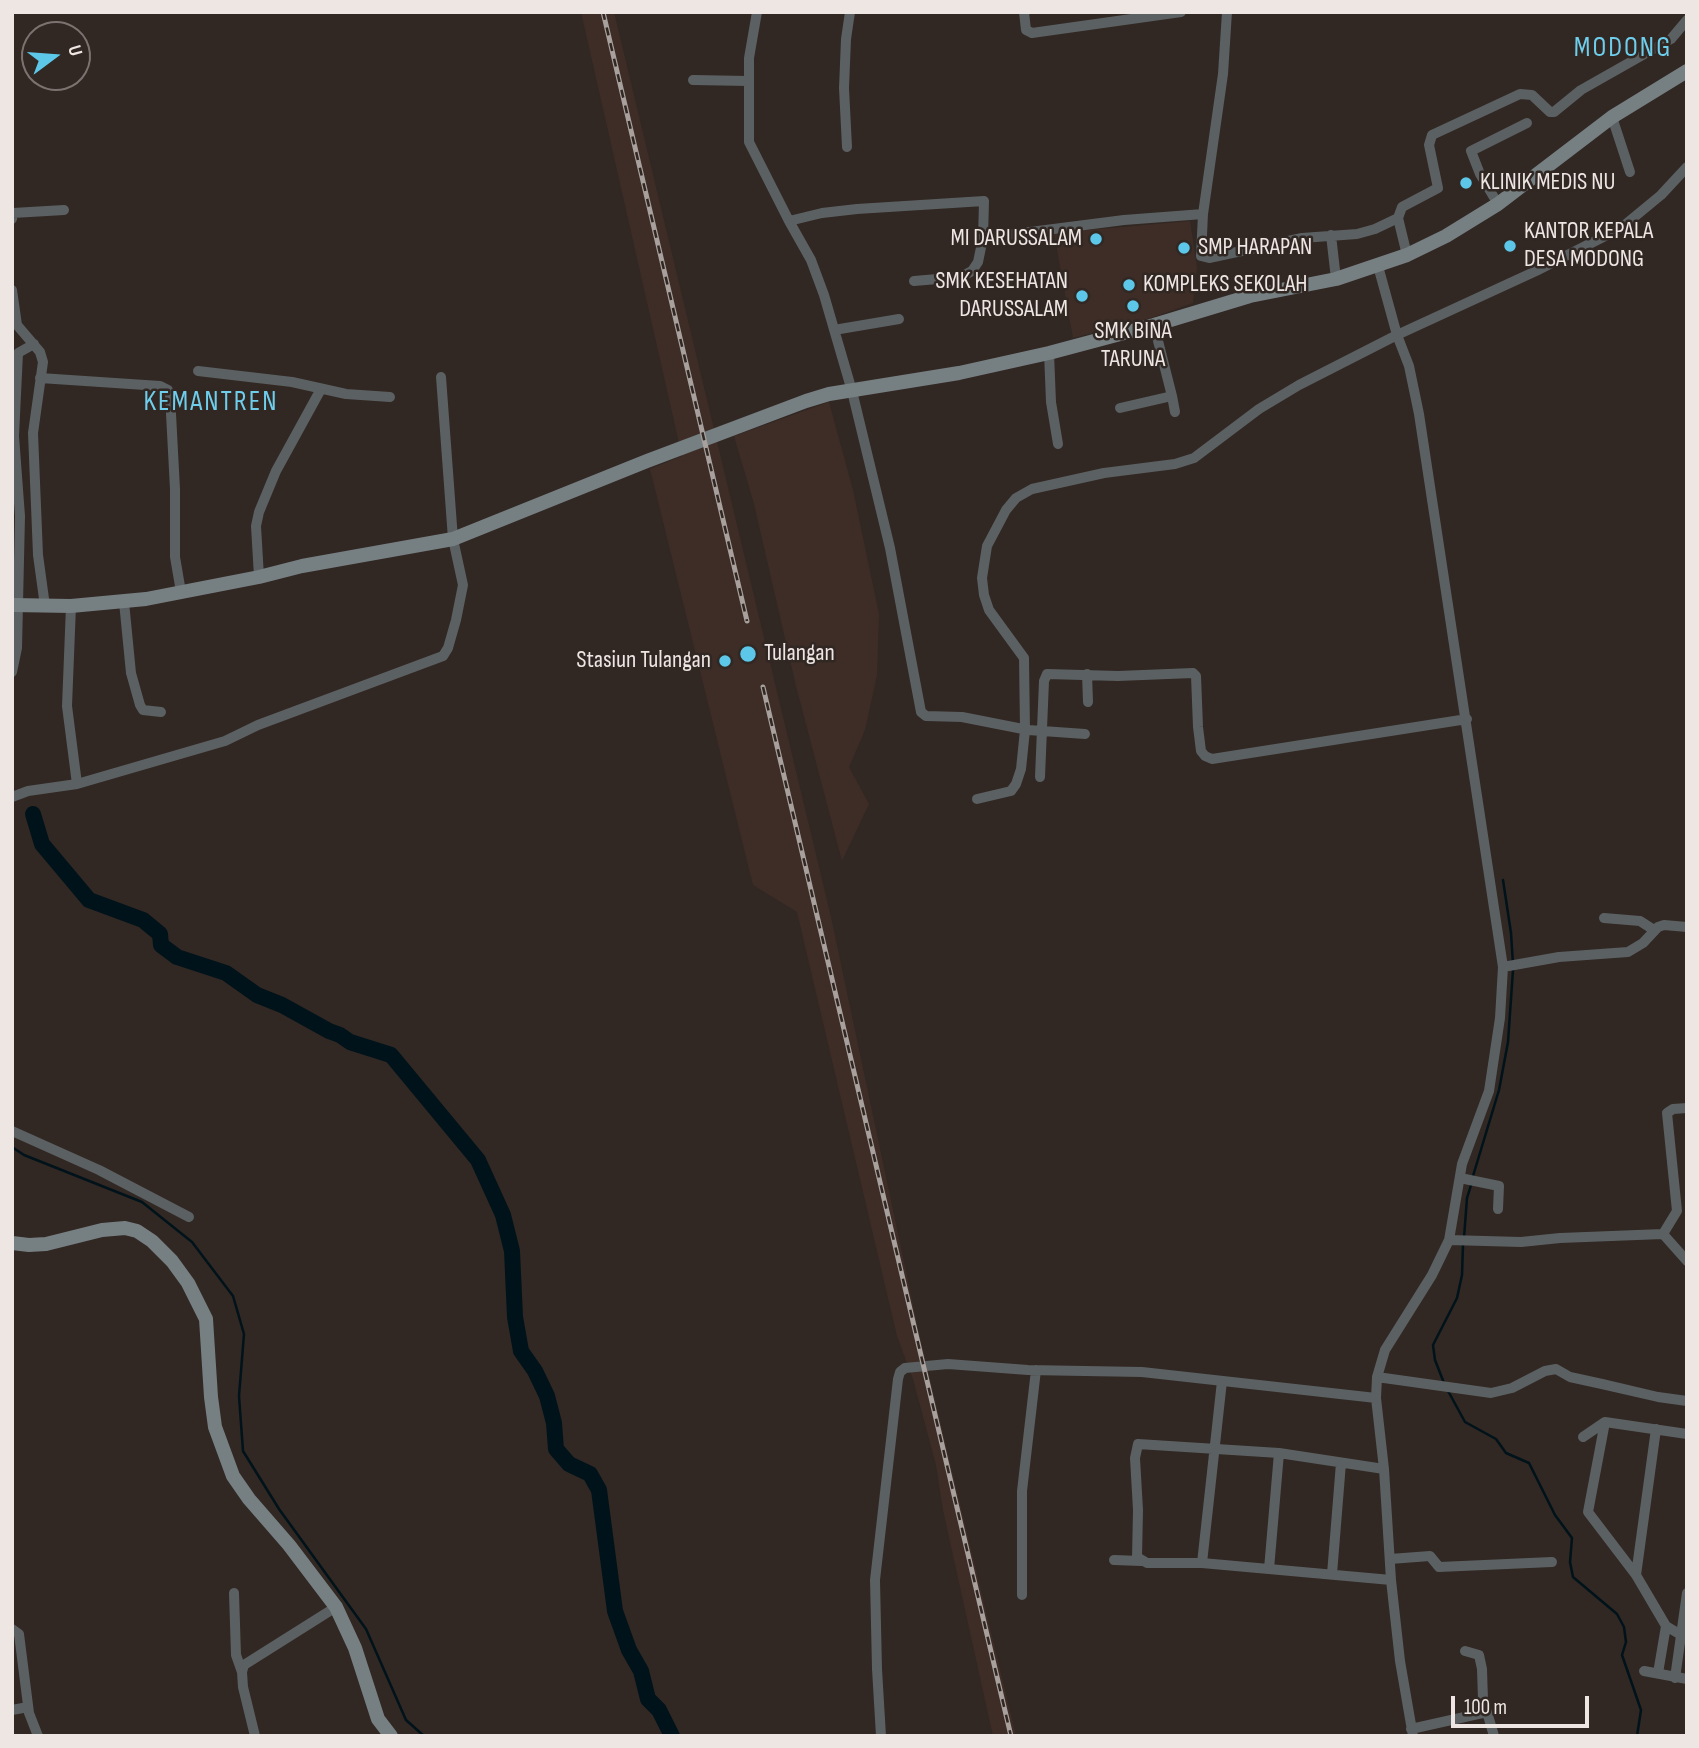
<!DOCTYPE html>
<html>
<head>
<meta charset="utf-8">
<style>
	body { margin:0 }
	#map { position:relative; width:1699px; height:1748px; overflow:hidden; background:#312723; font-family:"Sofia Sans Condensed",sans-serif }
	canvas { display:block }
	.frame { position:absolute; inset:0; border:14px solid #ede6e3; pointer-events:none }
	.north { position:absolute; left:21px; top:21px; width:70px; height:70px; box-sizing:border-box; background:#312723; border:2px solid #7c7370; border-radius:50%; rotate:74deg; font-size:19px; font-weight:700; line-height:28px; text-align:center; color:#ede6e3 }
	.north::after { content:''; display:block; margin:auto; width:24px; height:32px; background:#5cc7e8; clip-path:polygon(50% 0,100% 100%,50% 72%,0 100%) }
	.scale { position:absolute; left:1451px; top:1696px; width:138px; height:32px; box-sizing:border-box; border:4px solid #ede6e3; border-top:0; padding-left:9px; font-size:21px; line-height:24px; white-space:nowrap; color:#ede6e3; -webkit-text-stroke:5px #312723; paint-order:stroke }
</style>
</head>
<body>
<div id="map">
<canvas width="1699" height="1748"></canvas>
<div class="frame"></div>
<div class="north">U</div>
<div class="scale">100 m</div>
</div>
<script>
const g = document.querySelector('canvas').getContext('2d');
g.lineJoin = 'round';
function fill(path, color) { g.fillStyle = color; g.fill(path, 'evenodd'); }
const toPath = rows => new Path2D(rows.map(r => 'M' + r).join(''));
function strokePath(path, color, width, dash) { g.strokeStyle = color; g.lineWidth = width; g.lineCap = dash ? 'butt' : 'round'; g.setLineDash(dash || []); g.stroke(path); }
function write(font, color, halo, rows, align = 'center') {
  g.font = font + ' "Sofia Sans Condensed",sans-serif'; g.lineWidth = 5; g.setLineDash([]); g.textBaseline = 'middle'; g.strokeStyle = halo; g.fillStyle = color; for (const [text, x, y, turn = 0] of rows) {
    g.save(); g.translate(x, y); g.rotate((+turn || 0) * Math.PI / 180); g.textAlign = isNaN(turn) ? turn : align; if (halo) g.strokeText(text, 0, 0); g.fillText(text, 0, 0); g.restore();
  }
}
fill(toPath([
	[581,12,614,12,831,917,919,1333,1016,1736,993,1736,943,1510,936,1465,913,1379,897,1336,797,912,753,885,650,469,682,456],
	[1190,221,1197,267,1193,303,1151,318,1073,338,1054,233],
	[829,402,853,490,879,614,877,675,865,730,849,767,869,804,842,861,796,686,754,504,734,436]
]), '#3d2d26');
strokePath(toPath([
	[1503,880,1511,933,1513,964],
	[12,1147,24,1155,142,1202,192,1242,233,1296,244,1334,239,1396,243,1451,279,1509,366,1629,406,1720,424,1736],
	[1473,1176,1499,1090,1508,1042,1513,970],
	[1464,1238,1467,1198,1472,1182],
	[1444,1383,1435,1360,1433,1345,1457,1298,1462,1275,1463,1244],
	[1447,1389,1465,1422,1496,1439,1506,1453,1529,1463,1555,1515,1572,1538,1570,1562,1573,1577,1617,1614,1624,1627,1626,1642,1622,1655,1641,1710,1637,1736]
]), '#00131a', 2.5);
strokePath(toPath([
	[33,814,42,844,89,900,143,920,160,934,161,945,177,957,226,973,257,995,282,1005,329,1031,340,1035,350,1042,391,1055,478,1160,503,1215,512,1251,515,1317,521,1351,535,1371,547,1396,554,1423,556,1449,569,1464,590,1474,599,1490,615,1611,629,1650,641,1671,648,1699,659,1710,672,1736]
]), '#00131a', 16);
strokePath(toPath([
	[757,12,749,58,749,142,789,221,811,260,824,295,852,391,890,548,921,712,926,716,962,717,1028,730,1085,734],
	[1024,12,1026,30,1032,33,1181,12],
	[1227,12,1223,74,1203,214,1201,256,1209,258,1302,238,1357,234,1375,229,1398,218],
	[693,80,748,81],
	[1612,117,1630,172],
	[847,147,844,88,846,39,850,12],
	[1498,204,1480,174,1471,151,1527,123],
	[12,219,13,213,64,210],
	[789,221,822,213,857,209,984,201,983,238,978,262,972,271,961,277,914,281],
	[1331,235,1336,279],
	[983,238,1124,220,1203,214],
	[1407,255,1398,218,1402,207,1438,188,1429,145,1432,135,1520,94,1532,95,1550,112,1554,112,1581,90,1671,39,1687,20],
	[1378,266,1397,335,1409,366,1419,414,1503,967],
	[12,290,17,325,40,352,43,362,33,433,38,555,45,606],
	[834,330,899,319],
	[1049,353,1051,402,1058,444],
	[198,371,292,382,346,394,390,397],
	[40,378,160,386,168,390,170,395,175,489,175,557,181,592],
	[1172,396,1175,412],
	[1120,408,1172,396,1154,325],
	[259,577,256,526,259,512,276,471,321,389],
	[124,602,131,673,140,705,143,710,161,712],
	[71,606,67,706,77,784,225,741,258,725,443,656,448,648,456,620,463,585,453,539,441,377],
	[12,672,17,648,20,516,14,436,18,353,34,344],
	[1087,674,1088,702],
	[1040,777,1044,681,1047,674,1118,676,1193,673,1196,676,1198,727,1201,751,1205,756,1212,759,1467,719],
	[12,797,28,791,77,784],
	[977,799,1011,791,1016,784,1021,769,1025,730,1024,658,989,610,984,595,982,578,987,546,1006,510,1016,498,1032,489,1104,473,1175,464,1194,458,1259,409,1299,385,1397,335,1536,271,1621,228,1661,195,1687,167],
	[1604,918,1640,921,1654,930],
	[1687,927,1664,925,1658,927,1643,943,1628,952,1559,957,1503,967,1500,1018,1489,1091,1462,1164,1449,1240,1521,1242,1560,1238,1663,1234,1677,1211,1667,1113,1673,1109,1687,1108],
	[12,1131,99,1170,189,1217],
	[1460,1178,1499,1186,1498,1209],
	[1663,1234,1687,1261],
	[1377,1377,1491,1393,1512,1388,1545,1371,1556,1369,1570,1377,1602,1384,1658,1397,1687,1401],
	[1222,1381,1202,1563,1391,1580],
	[1605,1422,1588,1512,1636,1575,1666,1626,1681,1635],
	[1583,1437,1605,1422,1687,1434],
	[1390,1559,1430,1556,1439,1567,1552,1562],
	[1114,1560,1141,1561],
	[1202,1563,1147,1563,1137,1557,1138,1510,1135,1458,1138,1444,1279,1453,1384,1469],
	[1269,1569,1279,1453],
	[1332,1574,1341,1463],
	[1636,1575,1656,1429],
	[234,1593,236,1655,242,1672],
	[1022,1595,1022,1491,1036,1370],
	[12,1629,19,1634,29,1713,38,1736],
	[1465,1651,1479,1655,1482,1669,1483,1700,1487,1712],
	[1644,1671,1687,1679],
	[1658,1673,1666,1626],
	[1675,1678,1687,1593],
	[12,1710,28,1707],
	[1411,1729,1487,1712,1494,1736],
	[255,1736,243,1687,242,1672,244,1665,336,1607],
	[881,1736,877,1669,875,1580,898,1379,900,1372,905,1368,948,1364,1028,1370,1142,1372,1376,1398],
	[1413,1736,1400,1661,1391,1580,1384,1469,1376,1398,1377,1377,1385,1350,1432,1275,1449,1240]
]), '#5b6062', 10);
strokePath(toPath([
	[12,605,71,606,146,599,259,577,302,566,453,539,647,461,806,401,829,394,959,373,1049,353,1154,325,1250,296,1336,279,1407,255,1446,236,1498,204,1612,117,1687,71],
	[12,1243,29,1245,46,1244,102,1230,125,1228,137,1231,152,1241,172,1261,188,1283,206,1319,211,1397,215,1427,233,1476,249,1499,289,1545,336,1607,355,1648,378,1719,391,1736]
]), '#767f82', 14);
const rail = toPath([
	[603,12,747,621],
	[763,687,1011,1736]
]);
strokePath(rail, '#a8a09c', 5);
strokePath(rail, '#312723', 2.5, [8]);
for (const [x, y, r, color] of [
	[1466,183,7,"#5cc7e8"],
	[1096,239,7,"#5cc7e8"],
	[1510,246,7,"#5cc7e8"],
	[1184,248,7,"#5cc7e8"],
	[1129,285,7,"#5cc7e8"],
	[1082,296,7,"#5cc7e8"],
	[1133,306,7,"#5cc7e8"],
	[748,654,9,"#5cc7e8"],
	[725,661,7,"#5cc7e8"]
]) { const dot = new Path2D(); dot.arc(x, y, r, 0, 2 * Math.PI); g.fillStyle = color; g.fill(dot); strokePath(dot, '#312723', 2.5); }
write('24px', '#ede6e3', '#312723', [
	["KLINIK MEDIS NU",1480,183],
	["KANTOR KEPALA",1524,232],
	["DESA MODONG",1524,260],
	["MI DARUSSALAM",1082,239,"right"],
	["SMP HARAPAN",1198,248],
	["SMK KESEHATAN",1068,282,"right"],
	["DARUSSALAM",1068,310,"right"],
	["KOMPLEKS SEKOLAH",1143,285],
	["SMK BINA",1133,332,"center"],
	["TARUNA",1133,360,"center"],
	["Tulangan",764,654],
	["Stasiun Tulangan",711,661,"right"]
], 'left');
g.letterSpacing = '2px';
write('28px', '#6eceec', '#312723', [
	["MODONG",1623,49],
	["KEMANTREN",211,403]
]);
g.letterSpacing = '0px';
</script>
</body>
</html>
